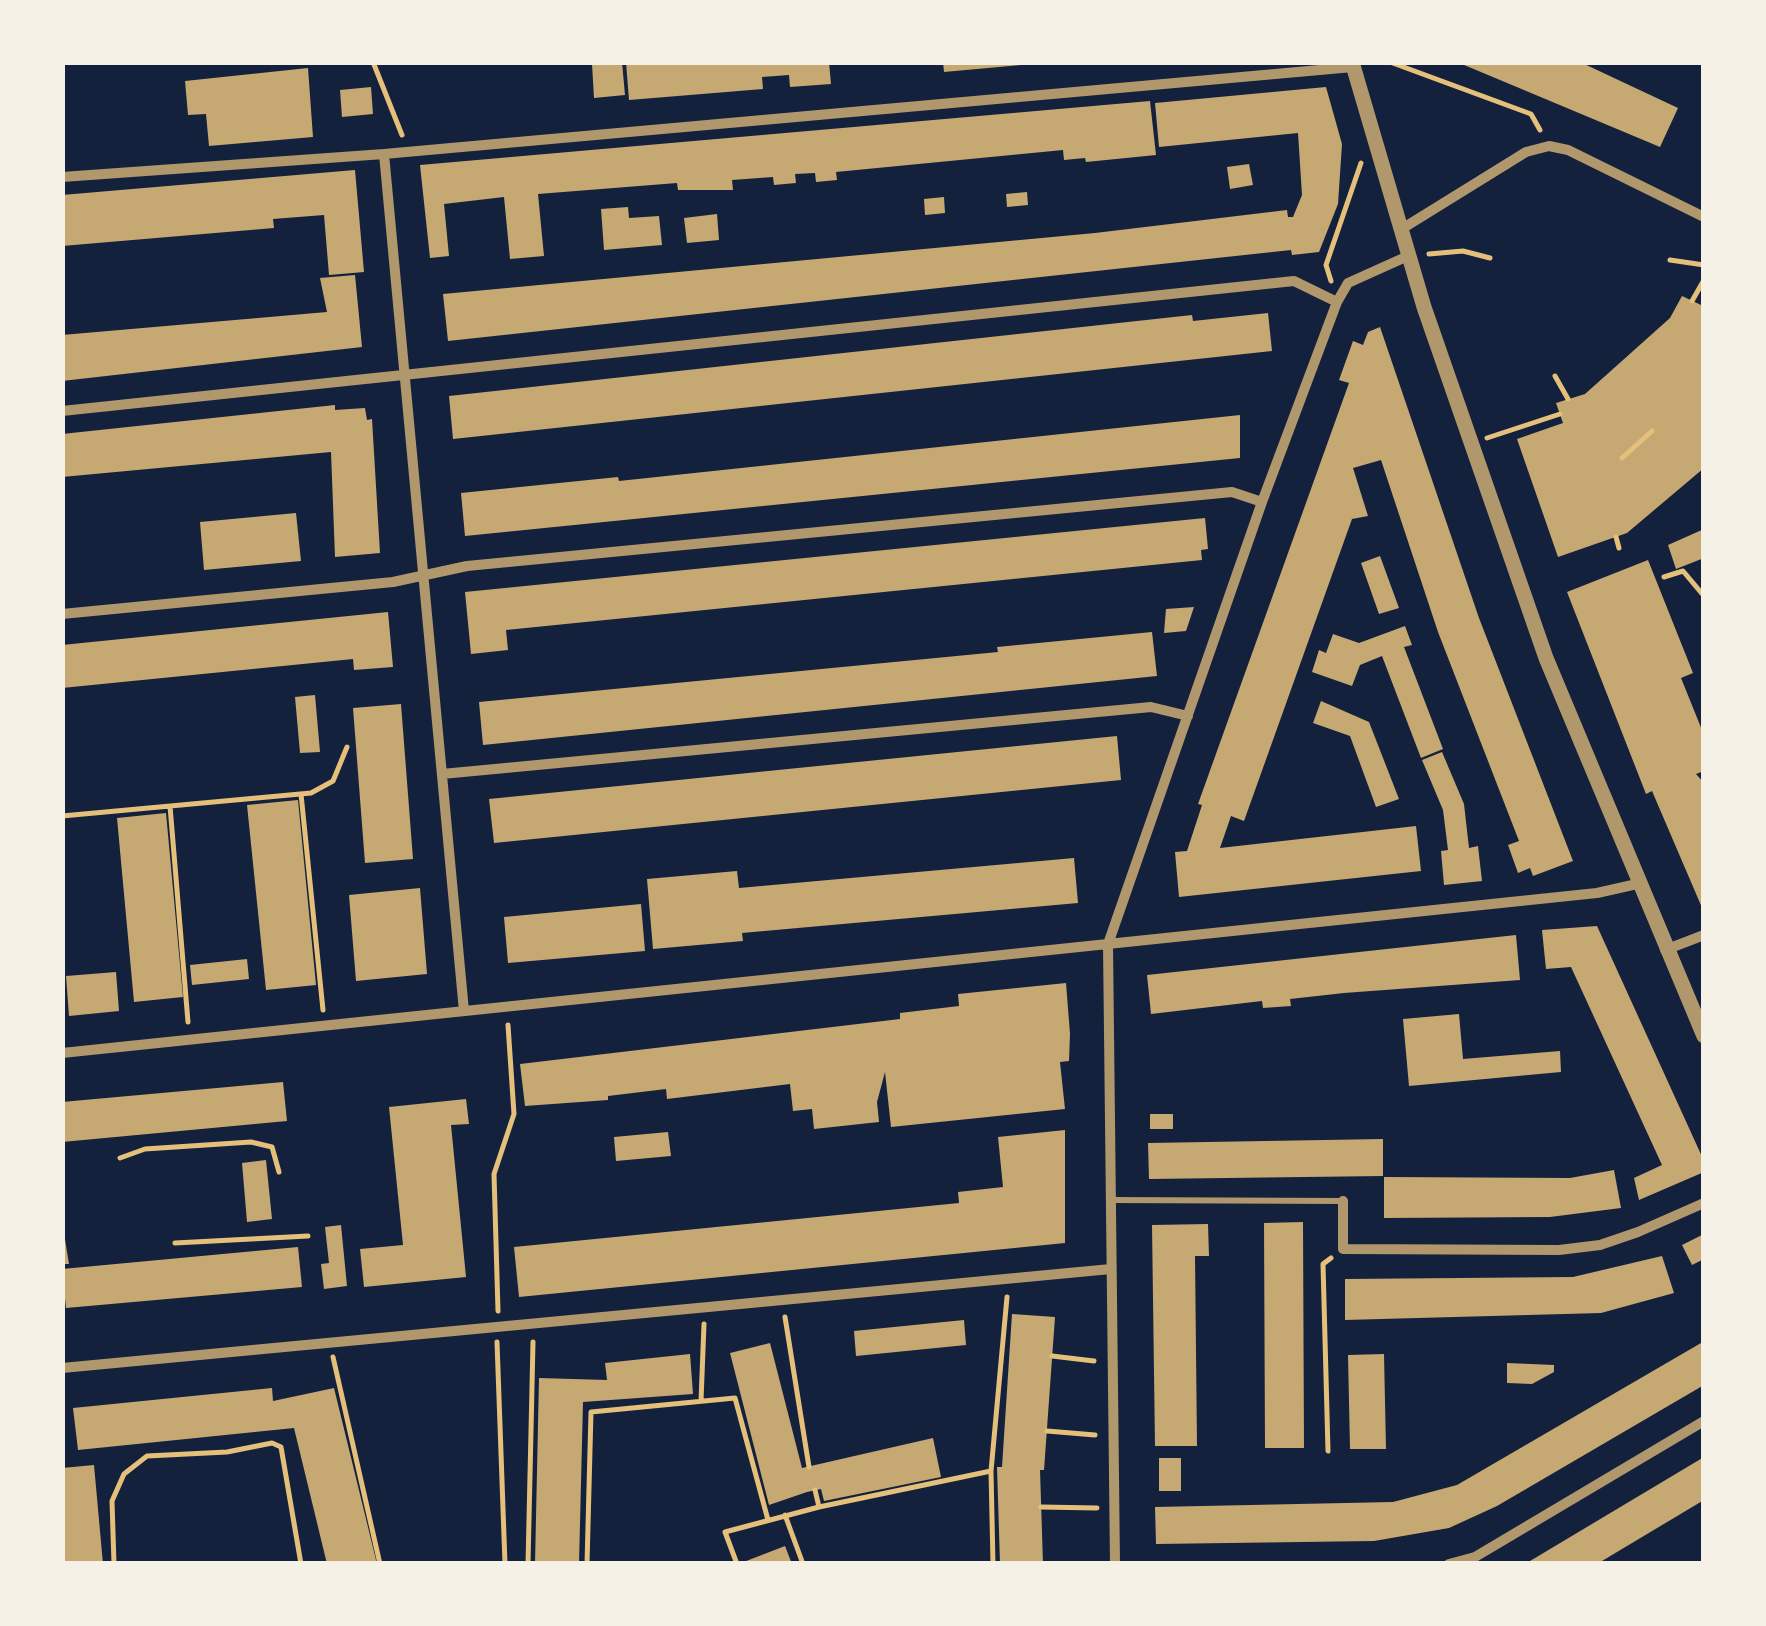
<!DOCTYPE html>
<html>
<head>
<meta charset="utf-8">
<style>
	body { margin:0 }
	#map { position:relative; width:1766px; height:1626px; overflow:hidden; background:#14213d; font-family:Montserrat,sans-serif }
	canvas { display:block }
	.frame { position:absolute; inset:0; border:65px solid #f6f1e7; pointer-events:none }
</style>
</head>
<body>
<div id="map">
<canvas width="1766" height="1626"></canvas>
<div class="frame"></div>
</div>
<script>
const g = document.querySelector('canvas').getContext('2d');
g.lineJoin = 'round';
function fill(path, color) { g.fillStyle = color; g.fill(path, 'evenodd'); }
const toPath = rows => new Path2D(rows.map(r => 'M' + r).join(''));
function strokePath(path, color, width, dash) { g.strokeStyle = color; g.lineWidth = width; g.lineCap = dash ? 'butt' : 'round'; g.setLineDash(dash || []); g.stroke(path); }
fill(toPath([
	[622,62,625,95,594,98,592,64],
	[626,62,829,62,831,84,790,87,789,75,762,77,763,89,629,100],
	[943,62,1021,62,1021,65,944,72],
	[1457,62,1580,62,1678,108,1660,147],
	[308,68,313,137,209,146,206,114,188,115,185,81],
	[371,87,373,114,342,117,340,90],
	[1326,87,1342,144,1338,204,1319,252,1292,255,1291,250,448,341,443,294,1095,233,1287,210,1288,217,1293,217,1302,195,1298,133,1159,147,1155,103],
	[1150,101,1156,155,1086,162,1085,158,1064,160,1063,150,836,172,837,180,816,182,815,173,795,174,796,183,774,185,773,177,732,180,733,190,678,190,677,183,538,194,544,256,510,259,504,197,444,204,449,256,430,258,420,165],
	[1249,164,1253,185,1230,189,1227,167],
	[355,170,364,272,329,275,324,215,273,219,274,228,62,246,62,195],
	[1027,192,1028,205,1007,207,1006,194],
	[944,197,945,213,925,215,924,199],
	[628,207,629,218,659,216,662,245,604,250,601,209],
	[717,214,719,240,687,243,684,218],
	[355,275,362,347,62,381,62,335,327,312,320,278],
	[1682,296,1701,305,1704,300,1704,468,1627,533,1558,557,1517,439,1563,423,1556,403,1585,394,1670,318],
	[1268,313,1272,351,453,439,449,396,1192,315,1193,321],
	[1380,327,1479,618,1573,861,1533,876,1530,868,1518,873,1508,845,1519,841,1438,632,1381,460,1353,468,1368,516,1352,519,1244,821,1231,816,1220,848,1416,826,1421,871,1179,897,1175,852,1187,851,1202,805,1198,804,1349,383,1339,380,1353,341,1363,345,1368,332],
	[335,405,335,410,365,408,367,420,372,419,380,553,335,557,331,452,62,477,62,434],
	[1240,415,1240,458,465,536,461,493,618,477,619,481],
	[296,513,301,561,204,570,200,522],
	[1205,518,1208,549,1201,550,1202,560,506,630,508,650,471,654,465,592],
	[1704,529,1704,558,1676,569,1668,545],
	[1380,556,1399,608,1379,614,1361,563],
	[1648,560,1693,673,1681,678,1704,735,1704,771,1696,774,1704,783,1703,910,1652,791,1646,794,1567,592],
	[1194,607,1186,631,1164,633,1166,609],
	[388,612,393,667,354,670,353,659,62,688,62,645],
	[1405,626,1412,645,1404,647,1443,749,1421,758,1382,656,1360,665,1352,686,1312,672,1319,650,1326,653,1333,634,1359,643],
	[1152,632,1157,676,483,745,479,702,998,652,997,647],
	[315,695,320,752,300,753,295,697],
	[1321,701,1369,722,1399,799,1376,807,1350,736,1313,723],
	[401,704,413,859,365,863,353,708],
	[1117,736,1121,780,494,843,489,799],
	[1442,752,1464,804,1469,848,1478,846,1482,881,1444,885,1441,851,1448,850,1443,810,1422,760],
	[298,800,316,985,266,990,247,805],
	[166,813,183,997,134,1002,117,818],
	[1074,858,1078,903,742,933,743,941,653,949,647,879,737,871,739,888],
	[420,888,427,974,356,981,349,895],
	[641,904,645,951,508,963,504,917],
	[1597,926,1704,1161,1704,1172,1639,1200,1634,1178,1662,1165,1571,967,1546,969,1542,930],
	[1516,935,1520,980,1344,993,1290,999,1291,1006,1263,1008,1262,1001,1151,1014,1147,975],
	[247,959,249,979,192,985,190,965],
	[116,972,119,1011,69,1016,66,976],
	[1066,983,1070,1034,1069,1061,1060,1062,1065,1109,891,1127,885,1072,877,1102,879,1122,814,1129,812,1109,793,1111,790,1084,667,1099,666,1089,608,1096,608,1100,525,1106,520,1064,900,1019,900,1013,959,1006,958,994],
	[1459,1014,1463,1059,1560,1051,1561,1072,1409,1086,1403,1019],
	[283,1082,287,1121,62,1142,62,1102],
	[466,1099,469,1124,451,1125,466,1277,364,1287,360,1249,403,1245,389,1107],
	[1150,1114,1173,1114,1173,1129,1150,1129],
	[1065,1130,1065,1243,519,1297,514,1247,959,1203,958,1192,1003,1187,998,1137],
	[668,1132,671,1156,616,1161,614,1137],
	[1383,1139,1383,1176,1149,1179,1148,1143],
	[266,1160,272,1219,247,1222,242,1163],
	[1614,1170,1621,1208,1550,1217,1384,1218,1384,1177,1570,1178],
	[62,1221,69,1264,62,1264],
	[1303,1222,1304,1448,1265,1448,1264,1223],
	[1208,1224,1209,1256,1195,1256,1197,1446,1155,1446,1152,1225],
	[341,1225,347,1286,324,1289,321,1264,329,1263,325,1227],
	[1704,1234,1704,1259,1692,1265,1682,1245],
	[298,1247,302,1287,66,1308,62,1269],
	[1662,1256,1674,1293,1601,1313,1345,1320,1345,1279,1573,1277],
	[1012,1314,1055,1317,1044,1470,1040,1470,1043,1564,1000,1564,997,1467,1002,1467],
	[964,1320,966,1345,856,1356,854,1331],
	[770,1343,802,1468,933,1438,941,1477,824,1501,821,1489,807,1492,769,1505,730,1353],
	[1701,1343,1704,1385,1497,1506,1449,1528,1374,1541,1156,1544,1155,1507,1393,1502,1457,1485],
	[690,1354,693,1394,583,1402,579,1564,535,1564,539,1378,607,1380,605,1363],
	[1384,1354,1386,1449,1350,1449,1348,1355],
	[1507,1363,1554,1365,1554,1372,1532,1384,1507,1383],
	[272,1388,273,1401,334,1388,377,1564,327,1564,294,1428,78,1450,73,1408],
	[1704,1457,1704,1500,1622,1549,1597,1564,1525,1564],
	[1159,1458,1181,1458,1181,1491,1159,1491],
	[94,1465,103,1564,62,1564,62,1468],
	[785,1546,792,1564,741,1564,741,1563]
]), '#c6a872');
strokePath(toPath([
	[373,62,402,135],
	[1390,62,1531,114,1540,130],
	[1429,254,1463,251,1490,258],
	[1670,260,1704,265],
	[1331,281,1326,265,1361,163],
	[1692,301,1704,280],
	[1555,376,1568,399],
	[1487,438,1560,414],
	[1622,458,1652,431],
	[1616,537,1619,548],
	[1664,577,1683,571,1704,596],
	[301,794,323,1010],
	[170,806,188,1022],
	[62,816,311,793,333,781,347,747],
	[120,1158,145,1149,251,1142,272,1147,279,1172],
	[175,1243,308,1236],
	[498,1311,494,1174,514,1114,508,1025],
	[785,1317,809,1467],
	[497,1342,505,1564],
	[1052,1356,1094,1361],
	[333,1357,380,1564],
	[701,1401,704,1324],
	[1047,1431,1095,1435],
	[1328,1451,1323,1264,1331,1258],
	[815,1490,819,1507,991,1471],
	[1041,1507,1097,1508],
	[785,1515,803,1564],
	[114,1564,112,1501,124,1474,147,1456,227,1452,272,1443,281,1447,301,1564],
	[528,1564,533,1342],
	[587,1564,591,1412,735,1398,768,1520],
	[737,1564,725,1532,819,1507],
	[993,1564,991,1471,1007,1297]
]), '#e5c07b', 5);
strokePath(toPath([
	[1109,1200,1343,1201]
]), '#b1986c', 6);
strokePath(toPath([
	[384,154,464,1011],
	[62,177,384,154,1353,67],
	[1400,230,1526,152,1549,146,1568,150,1704,217],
	[62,411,1294,281,1337,302],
	[62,614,393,582,467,566,1232,492,1262,502],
	[442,774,1151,707,1188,716],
	[1665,950,1704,935],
	[62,1053,1597,893,1637,884],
	[1343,1201,1343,1249,1559,1250,1600,1245,1638,1232,1704,1203],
	[62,1368,1111,1269],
	[1115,1564,1108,944,1262,502,1337,302,1348,283,1408,256],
	[1449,1564,1475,1557,1704,1421]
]), '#b1986c', 10);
strokePath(toPath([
	[1352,62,1424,307,1546,658,1704,1036]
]), '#b1986c', 15);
</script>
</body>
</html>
